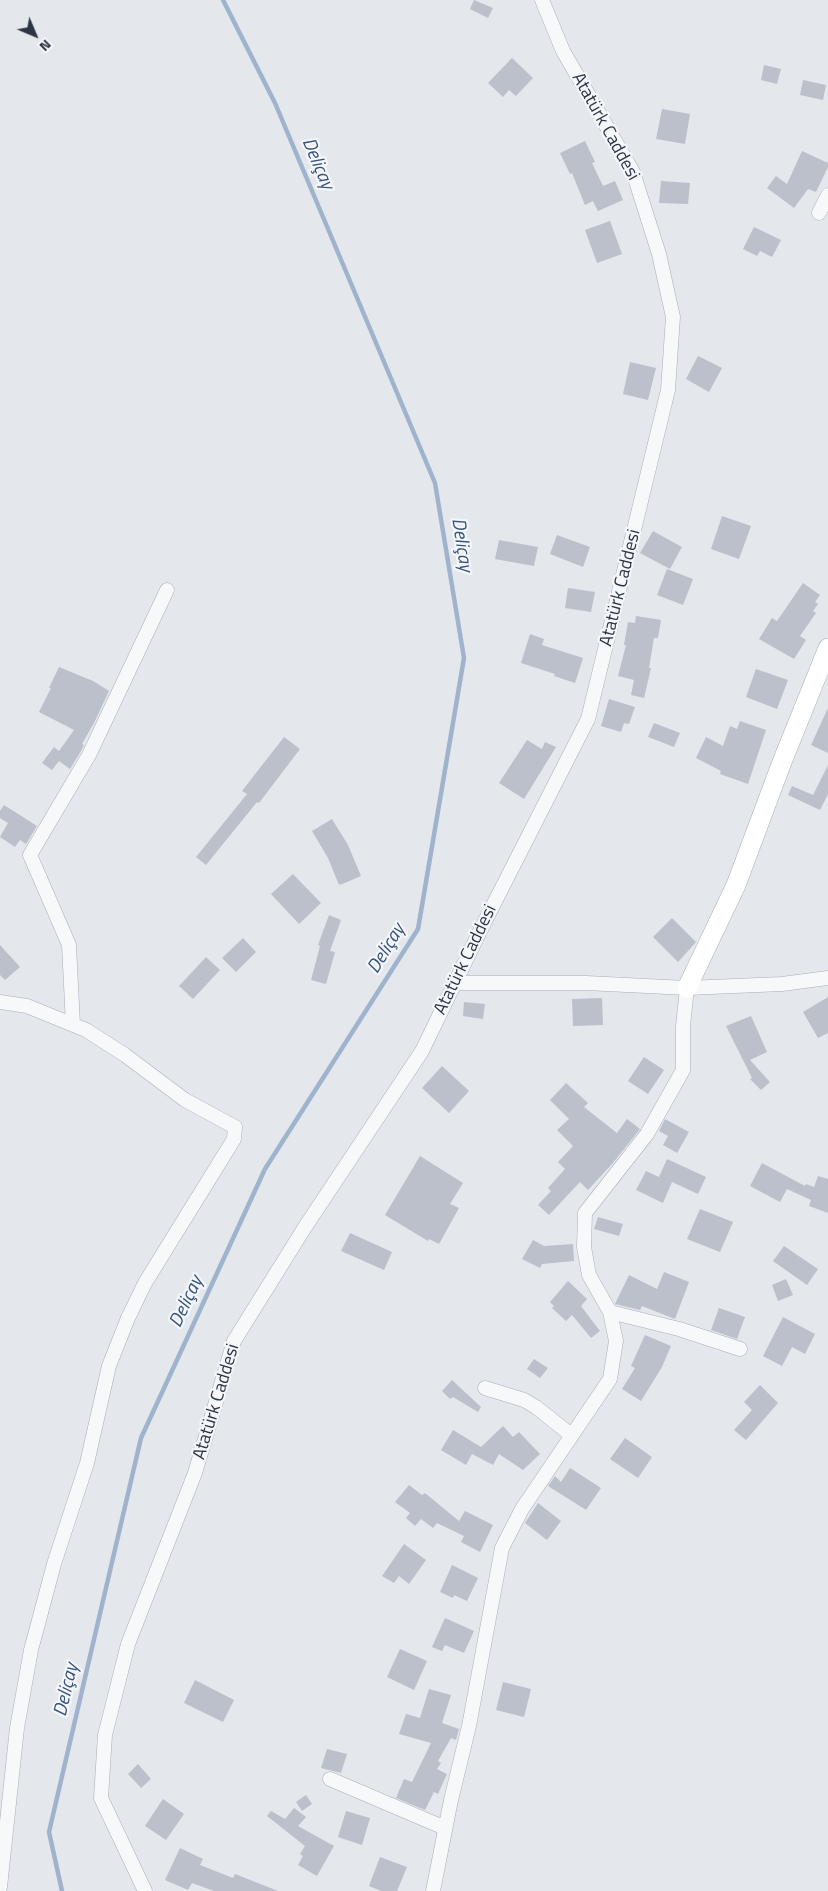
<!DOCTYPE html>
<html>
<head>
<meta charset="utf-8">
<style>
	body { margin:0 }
	#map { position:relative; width:828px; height:1891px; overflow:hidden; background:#e4e7ec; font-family:"Titillium Web",sans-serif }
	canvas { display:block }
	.north { position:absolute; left:10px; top:10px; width:50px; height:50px; -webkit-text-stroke:4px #f4f6f9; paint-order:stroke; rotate:135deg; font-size:14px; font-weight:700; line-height:20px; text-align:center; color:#2b3445 }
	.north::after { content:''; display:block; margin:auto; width:18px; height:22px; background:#2b3445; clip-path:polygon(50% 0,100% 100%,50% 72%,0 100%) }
</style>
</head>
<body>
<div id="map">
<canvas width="828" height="1891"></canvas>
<div class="north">N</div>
</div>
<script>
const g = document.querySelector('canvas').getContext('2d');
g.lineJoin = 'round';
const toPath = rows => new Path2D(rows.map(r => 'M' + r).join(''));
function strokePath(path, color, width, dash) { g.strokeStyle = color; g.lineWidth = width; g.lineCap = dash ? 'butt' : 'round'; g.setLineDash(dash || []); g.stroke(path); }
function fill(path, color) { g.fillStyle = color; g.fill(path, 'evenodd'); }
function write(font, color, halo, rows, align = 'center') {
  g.font = font + ' "Titillium Web",sans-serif'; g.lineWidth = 4.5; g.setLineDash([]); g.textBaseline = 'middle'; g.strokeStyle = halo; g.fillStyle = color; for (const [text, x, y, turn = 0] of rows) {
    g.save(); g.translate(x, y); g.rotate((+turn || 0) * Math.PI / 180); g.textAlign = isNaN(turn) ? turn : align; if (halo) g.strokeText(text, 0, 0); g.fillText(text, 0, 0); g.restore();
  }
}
strokePath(toPath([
	[62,1891,49,1832,141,1438,265,1169,418,929,464,658,435,483,275,103,223,0]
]), '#9fb4cc', 4.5);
fill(toPath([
	[474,0,493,8,488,18,470,9],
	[512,58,533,78,516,96,509,90,503,97,488,83],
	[764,65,781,69,777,84,761,80],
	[803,80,826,85,823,100,800,95],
	[662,109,690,114,685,144,656,139],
	[585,141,595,162,592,163,603,186,615,181,623,200,598,211,593,201,585,205,572,173,570,174,560,153],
	[802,151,828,163,828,167,816,192,808,189,794,208,767,188,776,176,787,184],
	[661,181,690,183,688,204,659,203],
	[610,221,622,254,597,263,585,230],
	[754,227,781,240,772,257,760,251,757,256,743,249],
	[698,356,722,368,709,392,686,379],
	[630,362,656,368,648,400,623,394],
	[722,516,751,526,739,559,711,549],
	[653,531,682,547,670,569,640,553],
	[557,535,590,547,583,567,550,554],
	[499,540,538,547,534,566,495,559],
	[667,569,693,579,683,605,657,595],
	[803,583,820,595,815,602,818,604,813,611,816,613,800,636,806,640,794,659,759,639,772,618,777,621],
	[568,588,595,592,591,612,565,608],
	[636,616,661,620,658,638,654,638,649,668,651,668,644,698,631,695,634,680,618,676,626,645,624,645,628,622,635,623],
	[530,634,544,639,542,645,583,658,575,683,554,676,555,674,521,663],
	[59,667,93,681,109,691,94,723,82,744,84,745,81,751,70,769,59,761,52,770,42,763,54,747,59,751,74,730,39,712,51,688,49,688],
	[756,669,788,680,777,709,746,697],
	[609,699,635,707,629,724,624,723,621,732,601,726],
	[828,708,828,753,811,745],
	[740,721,766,730,748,784,720,774,721,771,696,758,706,737,723,746,730,726,737,729],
	[654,723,680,733,674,747,648,737],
	[284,737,300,749,259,803,257,802,206,865,196,857,247,794,242,791],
	[527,740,542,749,545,742,556,747,524,799,499,783],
	[828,765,828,794,820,810,788,795,792,786,813,795],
	[4,805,37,826,26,844,20,840,15,847,0,837,8,823,0,818,0,811],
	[332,819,348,845,361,876,340,885,341,883,339,885,328,858,312,831],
	[293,874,321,903,299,924,271,894],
	[329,915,341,920,330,951,335,952,326,984,311,980,320,946,318,945],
	[672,918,696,942,678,962,653,937],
	[243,938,256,952,236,972,222,958],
	[0,945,20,967,5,980,0,975],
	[206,957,220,970,193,999,179,986],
	[828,997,828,1033,818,1038,803,1012],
	[602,998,603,1025,573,1026,572,999],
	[464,1002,485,1004,483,1019,463,1016],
	[751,1016,767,1052,750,1060,770,1082,761,1090,750,1079,752,1078,726,1026],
	[644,1057,664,1070,648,1094,628,1081],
	[442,1066,469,1091,449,1113,422,1088],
	[566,1083,588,1103,584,1107,617,1133,627,1119,640,1129,612,1164,588,1190,580,1182,549,1215,538,1205,551,1191,548,1188,565,1169,558,1162,573,1146,557,1130,569,1119,550,1100],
	[665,1119,689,1132,677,1153,663,1145,668,1136,659,1131],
	[420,1156,463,1183,450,1204,459,1208,439,1244,429,1239,428,1241,385,1215],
	[667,1159,706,1177,698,1194,672,1182,663,1203,636,1190,646,1171,659,1177],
	[762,1163,805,1186,806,1184,814,1187,818,1176,828,1179,828,1213,809,1206,811,1200,787,1189,780,1202,750,1186],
	[700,1209,733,1222,720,1252,687,1239],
	[598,1217,623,1224,619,1236,594,1229],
	[350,1233,392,1252,384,1270,341,1251],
	[533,1240,544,1246,573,1244,574,1261,542,1264,540,1268,522,1259],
	[784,1246,818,1269,807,1285,773,1261],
	[664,1272,689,1282,675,1319,642,1306,640,1310,615,1304,629,1275,657,1289],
	[786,1279,793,1295,778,1301,772,1285],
	[568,1281,587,1299,581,1306,600,1331,591,1338,572,1315,566,1321,552,1308,554,1306,550,1302],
	[719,1308,745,1317,737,1339,711,1330],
	[783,1317,815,1334,805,1354,792,1347,782,1366,763,1356],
	[645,1335,671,1346,662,1367,641,1401,622,1389,635,1368,631,1366],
	[534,1359,548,1368,540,1378,527,1369],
	[452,1380,481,1407,478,1412,453,1397,450,1399,442,1391],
	[760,1385,778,1403,746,1440,734,1430,752,1410,744,1402],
	[503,1426,513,1437,519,1432,540,1454,523,1470,499,1454,493,1465,472,1454,466,1465,441,1450,453,1430,481,1447],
	[625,1438,652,1457,638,1478,610,1459],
	[570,1468,601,1488,586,1510,548,1486,555,1476,561,1482],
	[409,1485,422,1495,425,1493,459,1521,465,1511,493,1525,480,1552,461,1542,464,1536,437,1523,433,1528,421,1519,415,1526,406,1518,410,1513,395,1502],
	[538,1503,561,1521,547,1540,525,1523],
	[404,1544,426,1560,409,1584,399,1576,394,1583,382,1576],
	[452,1565,478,1578,467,1601,454,1595,453,1598,440,1592],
	[445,1618,474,1631,464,1653,445,1645,442,1651,432,1647],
	[400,1649,427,1661,414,1690,387,1677],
	[195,1680,234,1700,223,1722,184,1703],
	[503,1682,531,1689,524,1717,496,1710],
	[429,1689,451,1695,442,1723,459,1729,456,1740,451,1738,438,1761,441,1763,437,1769,447,1774,438,1794,434,1792,425,1810,396,1798,404,1779,412,1782,431,1743,399,1734,406,1714,420,1718],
	[327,1749,347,1754,341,1773,321,1768],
	[138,1764,151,1779,141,1788,128,1774],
	[306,1795,312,1804,302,1811,296,1802],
	[163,1799,184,1814,166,1840,145,1826],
	[294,1808,306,1817,298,1826,334,1846,317,1876,298,1865,303,1856,300,1854,305,1846,267,1816,271,1811,285,1819],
	[346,1811,370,1818,362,1845,338,1837],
	[180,1848,203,1859,200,1865,233,1878,235,1874,278,1891,214,1891,192,1883,188,1890,165,1880],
	[380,1857,407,1867,397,1891,381,1891,369,1886]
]), '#bbc0ca');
const street = toPath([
	[819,213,828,195],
	[455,983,586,983,687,988,782,984,828,978],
	[0,1002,27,1006,86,1030,125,1055,185,1100,235,1127,234,1139,145,1283,128,1318,109,1366,87,1463,54,1564,31,1650,17,1728,0,1887],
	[73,1025,69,945,30,855,89,755,167,590],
	[610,1312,679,1329,740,1349],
	[485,1388,524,1400,536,1407,571,1435],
	[330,1779,445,1828],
	[145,1891,101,1798,105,1735,128,1644,195,1473,234,1341,305,1227,422,1051,481,929,588,719,668,390,673,317,659,254,633,172,563,51,542,0],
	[433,1891,451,1800,469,1726,502,1548,522,1509,610,1379,616,1341,610,1312,589,1275,584,1247,585,1213,647,1134,683,1070,683,1026,687,988]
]);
const secondary = toPath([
	[687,988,736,885,782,762,828,648]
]);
strokePath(street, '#a9aeb7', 15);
strokePath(secondary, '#a9aeb7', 20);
strokePath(street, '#f7f8fa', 14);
strokePath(secondary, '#fff', 19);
write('18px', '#2b3445', '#f4f6f9', [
	["Atatürk Caddesi",605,127,61],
	["Atatürk Caddesi",621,588,-76],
	["Atatürk Caddesi",466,960,-64],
	["Atatürk Caddesi",217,1402,-73]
]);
write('italic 19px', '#34527a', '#f4f6f9', [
	["Deliçay",317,164,67],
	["Deliçay",461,545,81],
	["Deliçay",387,949,-59],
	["Deliçay",187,1302,-65],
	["Deliçay",67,1690,-77]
]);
</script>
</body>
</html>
